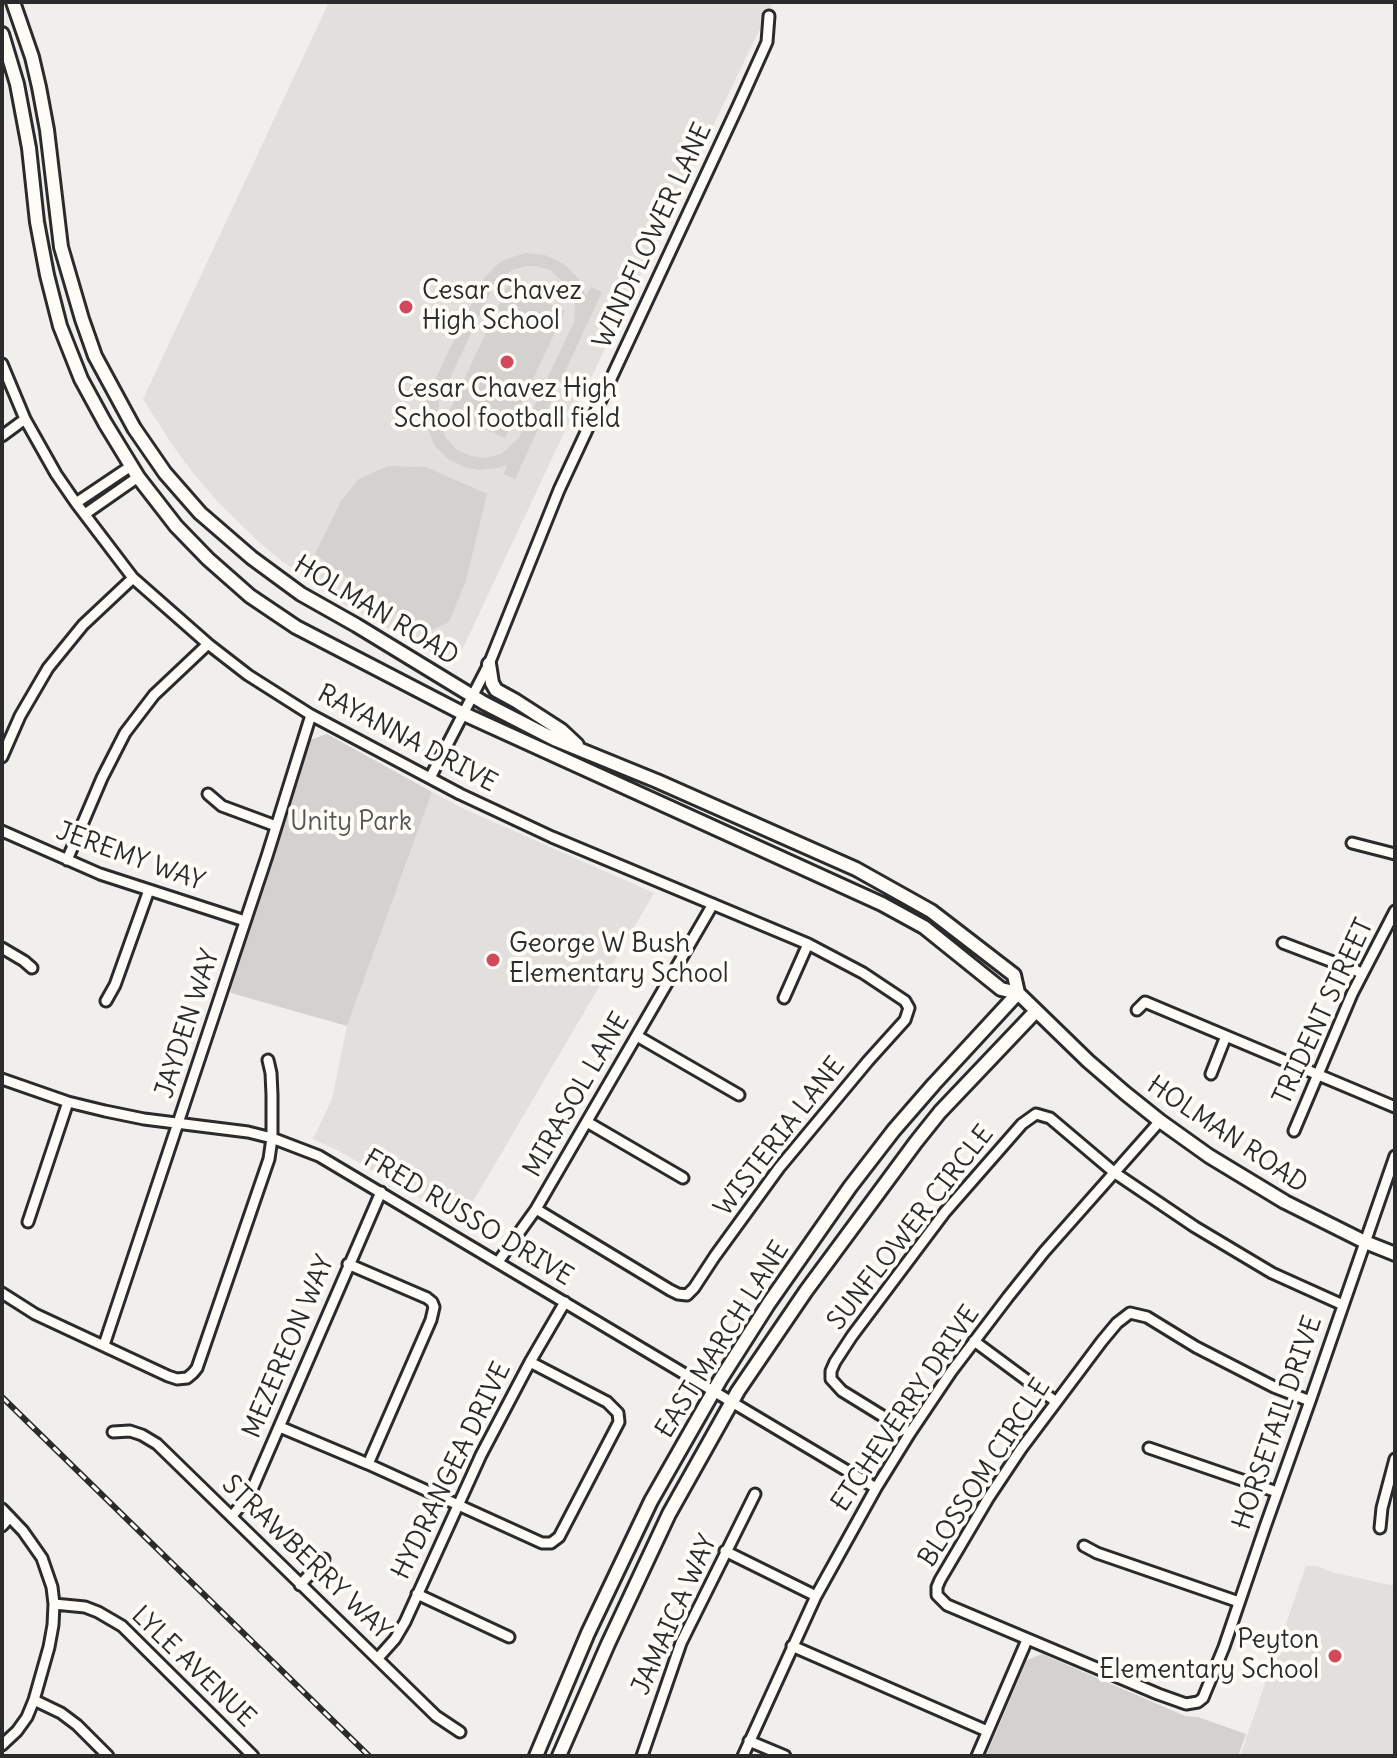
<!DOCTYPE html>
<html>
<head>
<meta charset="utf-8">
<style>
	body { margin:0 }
	#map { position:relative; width:1397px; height:1758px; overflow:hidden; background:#f0efeb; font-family:Delius,sans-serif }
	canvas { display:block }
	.frame { position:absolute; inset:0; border:4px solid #2b2b2b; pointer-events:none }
</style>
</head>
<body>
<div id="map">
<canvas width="1397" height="1758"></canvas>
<div class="frame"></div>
</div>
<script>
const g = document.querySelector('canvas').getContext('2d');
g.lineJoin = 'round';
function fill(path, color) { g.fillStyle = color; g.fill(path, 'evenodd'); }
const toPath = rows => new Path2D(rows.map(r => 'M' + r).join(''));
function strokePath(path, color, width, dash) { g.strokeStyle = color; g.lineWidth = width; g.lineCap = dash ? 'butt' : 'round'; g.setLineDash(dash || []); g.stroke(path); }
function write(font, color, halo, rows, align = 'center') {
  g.font = font + ' Delius,sans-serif'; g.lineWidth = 8; g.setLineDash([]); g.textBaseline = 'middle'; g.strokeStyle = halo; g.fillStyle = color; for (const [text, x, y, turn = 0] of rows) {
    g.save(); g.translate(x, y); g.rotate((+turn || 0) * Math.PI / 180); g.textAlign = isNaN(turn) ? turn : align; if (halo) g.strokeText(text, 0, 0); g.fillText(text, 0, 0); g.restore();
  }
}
fill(toPath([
	[329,2,773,2,556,450,455,665,333,598,279,559,259,542,216,500,193,473,173,446,143,399],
	[432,792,462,808,654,893,461,1222,339,1151,313,1139,332,1099,347,1026],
	[1306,1566,1317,1566,1335,1573,1395,1586,1395,1756,1240,1756]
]), '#e1e0dc');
fill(toPath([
	[526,253,545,255,564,264,578,278,586,296,591,287,602,292,515,479,504,474,507,465,497,468,478,470,468,468,449,460,435,446,431,437,425,418,425,408,431,388,484,278,498,264,506,259],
	[527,266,535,266,550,270,567,285,571,292,575,307,574,322,519,438,501,454,486,458,471,456,457,450,446,438,438,417,439,401,494,285,512,270],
	[508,285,565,311,505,438,449,412],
	[388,466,426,467,487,494,466,580,449,622,429,631,389,610,315,554,341,501,359,479],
	[327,734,432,792,347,1026,231,993,230,987,310,740],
	[1042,1654,1185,1716,1198,1717,1246,1734,1238,1756,986,1756,1027,1660]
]), '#d3d2cf');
const street = toPath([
	[2,364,25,419,56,474,76,503,133,578,208,644,248,675,311,715,460,794,552,837,808,944,863,973,905,1001,909,1008,905,1020,868,1061,779,1168,715,1256,694,1288,687,1295,678,1294,670,1290,536,1209],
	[2,436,25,419],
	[76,503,131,466],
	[85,514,138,477],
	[2,757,20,716,48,668,83,625,133,578],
	[430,778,489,664,559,490,739,104,767,42,769,16],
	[208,794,222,806,276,826],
	[2,831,100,874,245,921],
	[1352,843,1395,854],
	[67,860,102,778,125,733,154,695,208,644],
	[1283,943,1362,973],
	[2,948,24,961,32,968],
	[784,998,808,944],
	[106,1001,115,985,149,890],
	[1137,1010,1145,1002,1395,1107],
	[637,1036,739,1095],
	[1211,1074,1226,1036],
	[2,1079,68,1102,105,1111,144,1119,248,1132,272,1138,319,1156,876,1488],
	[587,1122,683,1178],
	[1294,1131,1352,994,1395,911],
	[28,1222,68,1102],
	[498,1262,536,1209,713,904],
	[348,1264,427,1298,432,1302,434,1307,431,1320,368,1464],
	[2,1293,35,1314,168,1376,177,1379,187,1378,193,1373,197,1368,269,1159,272,1138,272,1095,271,1073,268,1060],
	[974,1341,1055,1401],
	[104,1345,267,856,311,715],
	[1310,1401,1274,1387,1196,1347,1147,1317,1130,1313,1117,1323,1102,1341,1021,1449,989,1497,940,1580,937,1587,937,1595,947,1605,1158,1694,1186,1704,1198,1702,1203,1698,1224,1647,1265,1527,1310,1401,1395,1156],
	[280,1427,368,1464,542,1543,551,1543,559,1537,619,1422,618,1413,607,1402,530,1362],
	[113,1432,130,1431,142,1435,157,1444,436,1716,460,1732],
	[910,1433,842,1391,831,1379,831,1371,835,1362,852,1336,945,1212,1022,1124,1036,1114,1050,1118,1115,1173,1195,1227,1272,1273,1343,1305],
	[1149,1448,1277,1492],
	[2,1509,23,1531,42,1558,52,1587,54,1604,53,1625,49,1647,34,1700,27,1717,17,1731,2,1745],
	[232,1516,250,1494,381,1192],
	[2,1526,10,1517],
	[1380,1528,1382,1508,1395,1459],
	[1084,1546,1097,1553,1239,1602],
	[725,1551,816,1596],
	[300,1585,324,1559],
	[417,1594,509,1637],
	[54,1604,85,1607,98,1612,122,1626,253,1756],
	[792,1646,987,1731],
	[378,1658,395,1639,405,1622,481,1455,530,1362,565,1302],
	[34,1700,61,1713,77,1725,108,1756],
	[749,1741,785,1756],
	[642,1756,681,1643,755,1494],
	[743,1756,816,1596,876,1488,910,1433,951,1372,1008,1297,1044,1252,1160,1121],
	[977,1756,1027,1640]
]);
const secondary = toPath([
	[13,2,32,57,39,87,47,130,61,247,82,319,95,356,134,428,165,473,200,513,252,558,301,594,356,625,484,703,554,739,657,781,856,869,931,911,1014,975,1018,993,1088,1061,1125,1093,1160,1121,1209,1156,1285,1202,1365,1242,1395,1254],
	[2,34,17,84,29,148,37,222,47,275,60,326,81,379,105,423,138,477,176,526,208,559,250,596,296,627,464,714,882,904,924,927,1001,989,1018,993],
	[489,664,492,683,496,690,516,701,561,730,577,745],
	[536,1756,588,1633,651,1501,720,1380,769,1303,850,1187,894,1130,934,1084,1018,993],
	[559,1756,608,1644,669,1514,738,1391,806,1291,916,1142,940,1112,1036,1011]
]);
strokePath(street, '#2b2b2b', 15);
strokePath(secondary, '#2b2b2b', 18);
strokePath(street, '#fdfcf7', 9);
strokePath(secondary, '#fdfcf7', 12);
const rail = toPath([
	[2,1397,369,1756]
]);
strokePath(rail, '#2b2b2b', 6);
strokePath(rail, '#fdfcf7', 3, [9]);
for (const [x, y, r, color] of [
	[406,307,8,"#d1495b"],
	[507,362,8,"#d1495b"],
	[493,960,8,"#d1495b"],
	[1335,1656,8,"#d1495b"]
]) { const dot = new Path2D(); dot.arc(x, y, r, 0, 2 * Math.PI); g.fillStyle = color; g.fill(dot); strokePath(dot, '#fdfcf7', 3); }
write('26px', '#2b2b2b', '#fdfcf7', [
	["WINDFLOWER LANE",653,236,-65],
	["HOLMAN ROAD",376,611,31],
	["RAYANNA DRIVE",407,739,28],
	["JEREMY WAY",130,857,20],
	["TRIDENT STREET",1324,1012,-65],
	["JAYDEN WAY",188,1024,-72],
	["MIRASOL LANE",577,1095,-60],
	["HOLMAN ROAD",1227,1135,34],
	["WISTERIA LANE",780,1137,-52],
	["FRED RUSSO DRIVE",468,1218,31],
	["SUNFLOWER CIRCLE",911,1228,-52],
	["EAST MARCH LANE",723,1340,-58],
	["MEZEREON WAY",289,1347,-67],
	["ETCHEVERRY DRIVE",906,1409,-56],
	["HORSETAIL DRIVE",1278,1423,-71],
	["HYDRANGEA DRIVE",452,1471,-64],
	["BLOSSOM CIRCLE",985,1473,-57],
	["STRAWBERRY WAY",306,1558,44],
	["JAMAICA WAY",675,1615,-66],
	["LYLE AVENUE",193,1667,44]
]);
write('26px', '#2b2b2b', '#fdfcf7', [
	["Cesar Chavez",422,292],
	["High School",422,322],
	["Cesar Chavez High",507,390,"center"],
	["School football field",507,420,"center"],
	["George W Bush",509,945],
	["Elementary School",509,975],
	["Peyton",1319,1641,"right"],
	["Elementary School",1319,1671,"right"]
], 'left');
write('26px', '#555554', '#fdfcf7', [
	["Unity Park",351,823]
]);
</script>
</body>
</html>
